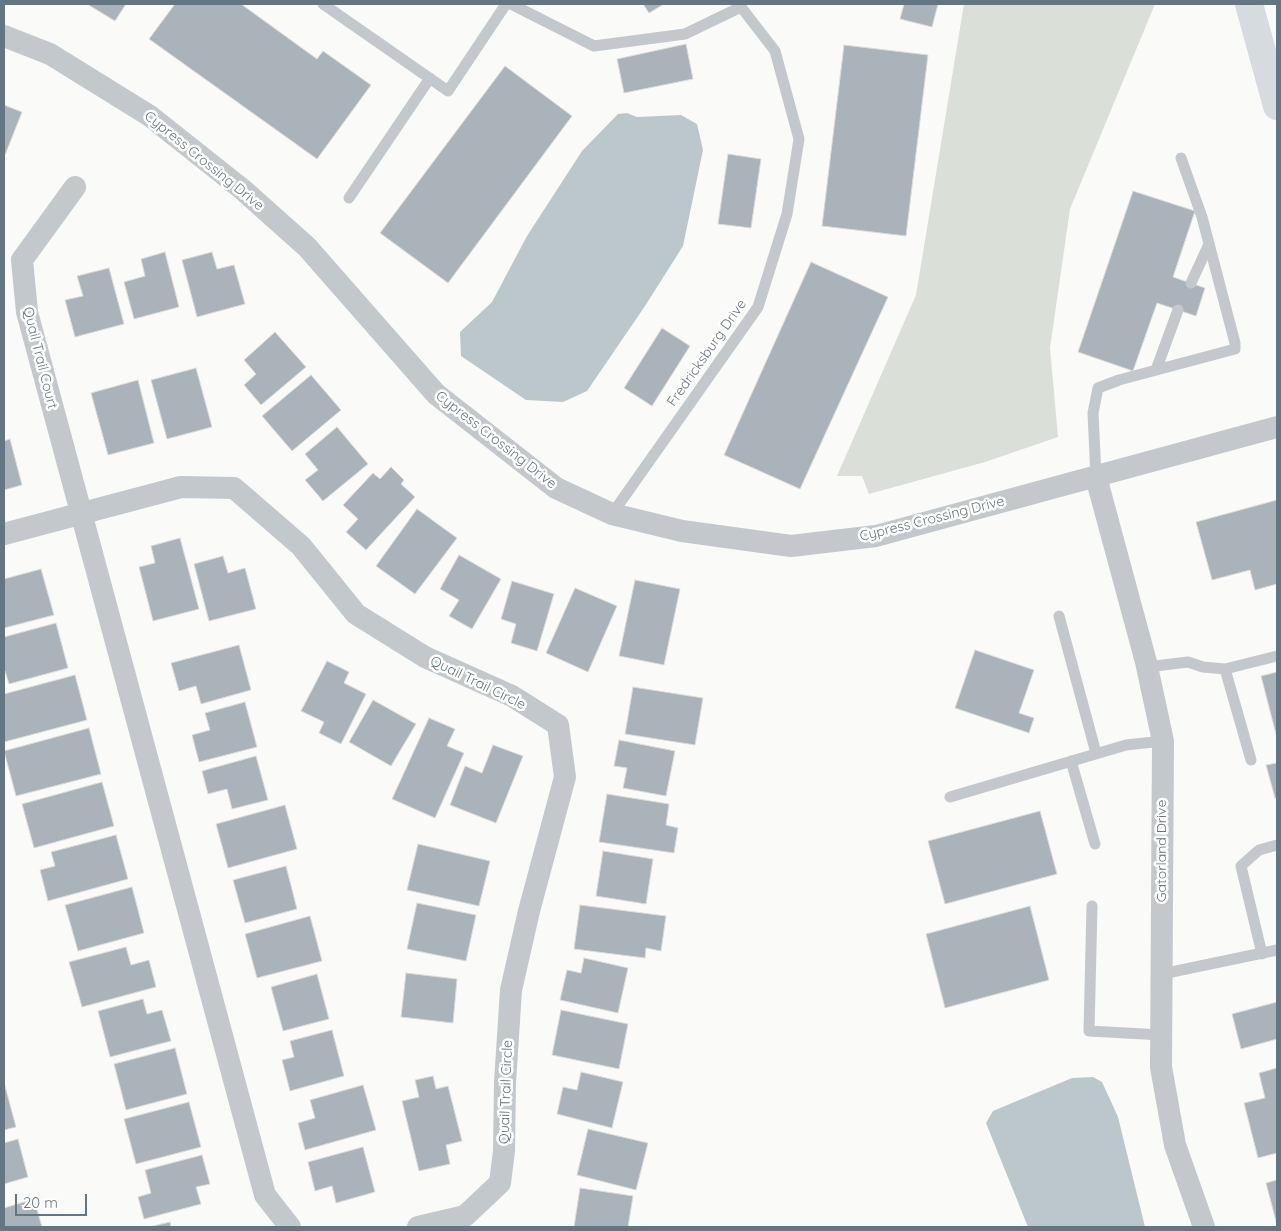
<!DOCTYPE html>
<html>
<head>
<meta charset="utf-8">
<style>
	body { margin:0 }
	#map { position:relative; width:1281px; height:1231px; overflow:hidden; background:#fafaf8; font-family:Quicksand,sans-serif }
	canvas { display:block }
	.frame { position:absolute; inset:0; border:5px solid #657683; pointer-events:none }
	.scale { position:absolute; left:15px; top:1194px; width:72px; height:22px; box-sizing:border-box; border:2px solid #657683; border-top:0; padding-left:6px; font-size:15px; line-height:18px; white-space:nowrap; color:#657683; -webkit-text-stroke:4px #fff; paint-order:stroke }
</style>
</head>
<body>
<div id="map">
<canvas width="1281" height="1231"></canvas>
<div class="frame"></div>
<div class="scale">20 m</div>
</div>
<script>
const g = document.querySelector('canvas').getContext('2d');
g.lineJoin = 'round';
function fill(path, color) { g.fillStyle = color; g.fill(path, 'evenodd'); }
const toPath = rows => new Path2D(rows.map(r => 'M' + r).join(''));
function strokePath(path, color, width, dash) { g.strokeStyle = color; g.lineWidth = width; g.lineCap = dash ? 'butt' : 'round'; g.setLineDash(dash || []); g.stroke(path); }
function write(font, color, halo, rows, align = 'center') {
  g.font = font + ' Quicksand,sans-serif'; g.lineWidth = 5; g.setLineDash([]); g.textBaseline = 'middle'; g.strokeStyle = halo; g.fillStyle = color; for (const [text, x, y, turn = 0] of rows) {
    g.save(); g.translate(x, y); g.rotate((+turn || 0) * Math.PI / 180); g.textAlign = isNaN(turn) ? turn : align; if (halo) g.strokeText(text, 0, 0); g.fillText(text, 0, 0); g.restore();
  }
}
fill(toPath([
	[964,4,1155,4,1070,209,1050,348,1058,437,985,462,869,494,862,476,837,476,916,295]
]), '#dadfd7');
fill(toPath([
	[627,113,637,117,681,115,697,124,703,150,683,246,645,306,587,391,563,402,526,400,461,356,460,332,492,302,527,236,582,151,618,114],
	[1093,1077,1102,1082,1118,1117,1145,1227,1028,1227,986,1123,993,1111,1072,1078]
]), '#bbc7cb');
const building = toPath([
	[87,4,126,4,115,21,87,4],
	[175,4,241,4,317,59,323,51,371,85,317,159,149,39,175,4],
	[643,4,664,4,649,13,643,4],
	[904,4,938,4,932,27,900,19,904,4],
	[686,44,693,79,624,93,617,59,686,44],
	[844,45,928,55,906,236,822,226,844,45],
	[505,66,572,116,448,283,380,233,505,66],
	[4,105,22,112,5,155,4,155,4,105],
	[728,154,761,159,751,228,718,224,728,154],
	[1133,191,1195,211,1173,277,1205,288,1196,316,1157,303,1133,371,1078,352,1133,191],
	[165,252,179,307,134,319,124,282,145,276,141,259,165,252],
	[212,252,217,269,234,265,245,304,197,317,182,260,212,252],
	[811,262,888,297,800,489,724,455,811,262],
	[109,268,124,324,75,337,65,300,83,296,77,276,109,268],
	[662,328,690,346,652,406,624,388,662,328],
	[275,332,306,367,261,405,244,385,256,374,244,360,275,332],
	[196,368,212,427,167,439,151,380,196,368],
	[311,375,341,410,292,451,262,416,311,375],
	[138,380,154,443,108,455,91,393,138,380],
	[337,427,368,464,323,501,305,480,318,470,305,454,337,427],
	[10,439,22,485,4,490,4,441,10,439],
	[391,467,404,480,401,484,415,497,366,550,346,532,358,519,343,505,373,473,380,479,391,467],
	[1277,500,1277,584,1255,590,1250,570,1212,580,1196,522,1277,500],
	[417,509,457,538,415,594,376,566,417,509],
	[180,538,199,609,153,621,139,567,155,563,151,546,180,538],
	[459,555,501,579,472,629,449,616,459,600,440,589,459,555],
	[223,556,228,573,245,568,256,609,209,621,194,564,223,556],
	[41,569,54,615,4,628,4,579,41,569],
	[635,580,680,589,664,665,619,656,635,580],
	[512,581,554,594,537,651,511,643,516,624,501,619,512,581],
	[575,588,617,606,588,672,546,653,575,588],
	[56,623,68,668,9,684,5,671,4,671,4,637,56,623],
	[239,645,251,690,201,704,196,686,179,691,171,663,239,645],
	[975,650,1034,670,1019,713,1034,718,1029,733,955,708,975,650],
	[327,661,349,672,344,683,366,694,341,744,319,733,324,722,301,711,327,661],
	[1277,672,1277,738,1261,676,1277,672],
	[75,675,87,720,4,742,4,694,75,675],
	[633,687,703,698,695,745,625,734,633,687],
	[373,700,416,724,391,766,349,742,373,700],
	[245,702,257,747,199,762,192,735,210,730,205,713,245,702],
	[429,718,455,729,447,746,464,753,435,818,392,799,429,718],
	[89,728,101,774,16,796,4,751,89,728],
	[619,740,675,751,666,796,623,788,627,768,614,766,619,740],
	[493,745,523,756,496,823,450,805,465,766,482,773,493,745],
	[256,756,268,800,232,809,227,789,208,794,202,771,256,756],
	[1277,763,1277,798,1275,798,1266,765,1277,763],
	[102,782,114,826,34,848,22,804,102,782],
	[607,794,669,804,666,825,678,828,674,853,599,842,607,794],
	[285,805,297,849,228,868,216,824,285,805],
	[1040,811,1057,874,945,904,928,841,1040,811],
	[116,835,128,879,48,901,40,870,55,866,51,852,116,835],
	[418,844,490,861,479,906,407,890,418,844],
	[603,851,653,859,646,904,596,896,603,851],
	[286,866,297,909,245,923,233,880,286,866],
	[132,887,144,933,78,951,65,905,132,887],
	[417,903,476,915,466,961,407,949,417,903],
	[580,905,666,916,661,951,646,948,645,958,574,949,580,905],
	[1030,906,1049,980,945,1008,926,934,1030,906],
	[310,916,322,961,257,978,245,934,310,916],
	[126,947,131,965,149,960,156,987,82,1007,69,962,126,947],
	[584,958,628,968,618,1013,560,1000,567,970,581,973,584,958],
	[406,973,457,979,453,1023,401,1017,406,973],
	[317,974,329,1019,283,1031,271,987,317,974],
	[143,999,147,1014,162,1010,171,1041,110,1057,98,1011,143,999],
	[1277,1002,1277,1039,1241,1049,1232,1014,1277,1002],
	[561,1010,628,1024,619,1069,552,1055,561,1010],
	[332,1030,344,1076,290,1091,282,1060,294,1057,290,1041,332,1030],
	[175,1048,187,1094,126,1110,114,1064,175,1048],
	[1277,1068,1277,1153,1258,1158,1244,1103,1265,1098,1259,1073,1277,1068],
	[581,1072,623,1082,612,1128,557,1114,563,1087,577,1090,581,1072],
	[433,1076,436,1089,448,1086,462,1141,446,1145,450,1164,419,1171,402,1101,419,1097,415,1080,433,1076],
	[4,1082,16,1127,4,1130,4,1082],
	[363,1085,376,1130,305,1150,298,1123,315,1118,310,1100,363,1085],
	[189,1102,201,1147,136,1164,124,1119,189,1102],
	[588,1129,648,1143,636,1190,577,1175,588,1129],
	[18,1139,28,1177,4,1184,4,1143,18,1139],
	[363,1147,375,1192,336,1203,332,1186,315,1191,308,1162,363,1147],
	[202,1155,210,1184,196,1187,201,1204,144,1219,138,1197,151,1193,145,1170,202,1155],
	[1277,1180,1277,1225,1266,1183,1277,1180],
	[580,1188,633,1196,628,1227,574,1227,580,1188],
	[34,1199,42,1227,4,1227,4,1208,34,1199],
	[170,1222,171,1227,149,1227,170,1222]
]);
fill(building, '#aab3b9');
strokePath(building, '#dcdcda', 1);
strokePath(toPath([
	[323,4,448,91,506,4],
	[511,4,594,46,685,34,741,7,775,51,799,139,787,214,758,307,612,514],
	[349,198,430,78],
	[1191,283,1209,244],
	[1156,370,1178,310],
	[1096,477,1093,413,1098,388,1119,380,1235,349,1235,343,1202,217,1181,158],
	[1059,616,1096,753],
	[1147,667,1188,662,1203,667,1225,669,1277,656],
	[1225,669,1251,760],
	[1071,761,1095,844],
	[950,797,1126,745,1163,741],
	[1092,906,1089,1031,1162,1035],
	[1262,954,1241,866,1259,850,1277,845],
	[1162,974,1277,950]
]), '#c3c8cc', 11);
strokePath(toPath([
	[4,36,50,54,150,116,242,189,307,247,436,394,556,488,612,514,682,531,791,546,876,536,1277,427],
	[75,187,22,260,27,312,265,1195,290,1227],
	[1096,477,1146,662,1163,741,1161,1067,1175,1145,1204,1227],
	[4,534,181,487,234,488,301,546,356,614,425,657,512,696,558,725,565,777,529,911,511,990,505,1082,504,1151,500,1183,465,1216,418,1227]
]), '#c3c8cc', 22);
strokePath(toPath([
	[1249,4,1277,106]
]), '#d6dbdf', 28);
write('14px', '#657683', '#fff', [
	["Cypress Crossing Drive",204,161,39],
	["Fredricksburg Drive",707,353,-55],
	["Quail Trail Court",40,358,76],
	["Cypress Crossing Drive",496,440,38],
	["Cypress Crossing Drive",932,519,-14],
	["Quail Trail Circle",478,683,26],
	["Gatorland Drive",1162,851,-90],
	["Quail Trail Circle",506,1092,-88]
]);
</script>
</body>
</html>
